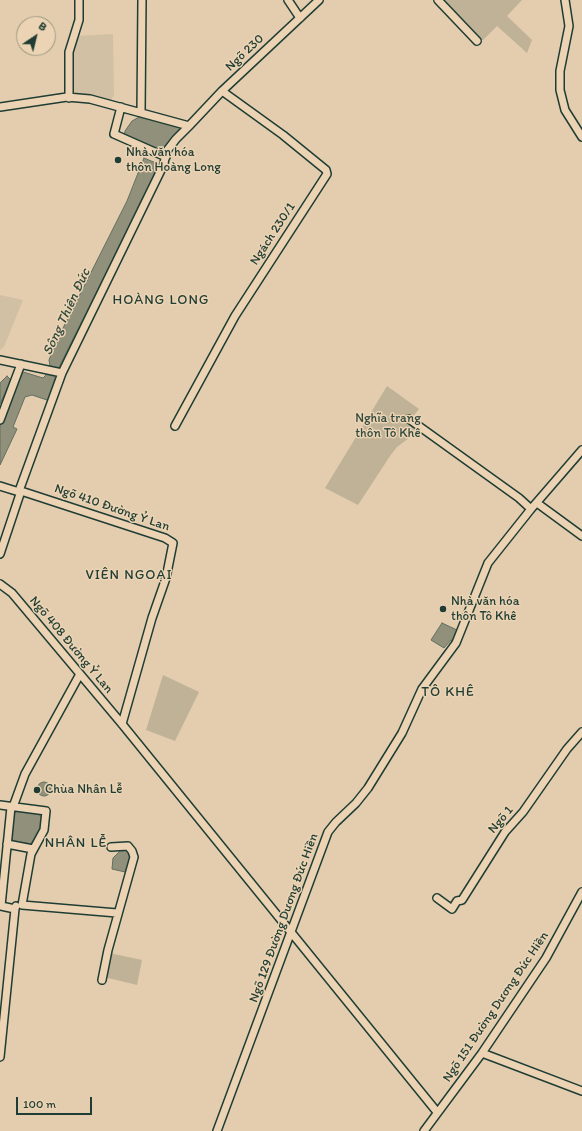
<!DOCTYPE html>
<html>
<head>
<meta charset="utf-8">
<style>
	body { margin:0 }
	#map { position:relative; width:582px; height:1131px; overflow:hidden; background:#e3cdae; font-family:Itim,sans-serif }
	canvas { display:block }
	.north { position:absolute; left:16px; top:16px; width:40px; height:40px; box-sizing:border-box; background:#ebd3b3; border:1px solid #999780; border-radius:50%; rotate:35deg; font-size:11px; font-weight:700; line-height:16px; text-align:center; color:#1f3d34 }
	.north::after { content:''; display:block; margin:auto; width:14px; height:18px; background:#1f3d34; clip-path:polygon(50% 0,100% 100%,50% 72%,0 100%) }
	.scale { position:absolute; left:16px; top:1097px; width:76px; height:18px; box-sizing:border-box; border:2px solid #1f3d34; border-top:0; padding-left:5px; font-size:12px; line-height:14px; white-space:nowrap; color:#1f3d34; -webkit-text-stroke:3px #ebd3b3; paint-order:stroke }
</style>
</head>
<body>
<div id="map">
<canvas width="582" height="1131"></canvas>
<div class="north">B</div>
<div class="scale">100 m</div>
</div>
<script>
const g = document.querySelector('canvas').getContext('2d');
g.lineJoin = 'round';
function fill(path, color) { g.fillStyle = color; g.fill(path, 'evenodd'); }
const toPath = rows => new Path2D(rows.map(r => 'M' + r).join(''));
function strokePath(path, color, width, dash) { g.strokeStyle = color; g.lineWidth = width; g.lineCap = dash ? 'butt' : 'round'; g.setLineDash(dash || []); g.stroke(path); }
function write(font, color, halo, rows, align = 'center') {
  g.font = font + ' Itim,sans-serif'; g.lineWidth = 3; g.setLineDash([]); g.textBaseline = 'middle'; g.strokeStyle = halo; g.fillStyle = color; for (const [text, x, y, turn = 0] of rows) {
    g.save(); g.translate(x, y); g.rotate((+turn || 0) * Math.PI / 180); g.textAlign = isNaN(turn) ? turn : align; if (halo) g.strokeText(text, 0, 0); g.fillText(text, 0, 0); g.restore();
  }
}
fill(toPath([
	[113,34,114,95,111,100,74,94,74,50,77,36],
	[0,295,23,300,4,347,0,350]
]), '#d1c0a3');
fill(toPath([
	[444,0,522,0,507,16,532,40,527,53,497,26,483,40,479,40,443,1],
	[387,386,419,409,410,420,418,426,413,435,397,447,390,456,358,505,325,488],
	[163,675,199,692,175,741,146,730],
	[109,953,142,960,137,985,104,977]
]), '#bfb297');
const water = toPath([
	[141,116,168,123,182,128,165,150,160,152,124,136,125,131,132,121,141,116],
	[144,158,156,163,159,168,60,365,50,401,32,395,25,397,13,427,17,429,0,465,0,426,20,371,43,378,47,374,50,366,49,360,56,342,127,201,144,158],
	[7,376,11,380,0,404,0,383,7,376],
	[442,623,457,630,453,641,451,640,444,648,431,640,442,623],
	'37 789a7 7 0 1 1 14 0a7 7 0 1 1-14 0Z',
	[17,809,37,813,42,817,41,826,31,844,15,842,12,839,14,812,17,809],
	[121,850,127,850,131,856,125,872,112,869,113,858,121,850]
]);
fill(water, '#90907b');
strokePath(water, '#636f5f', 1);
const minor = toPath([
	[288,0,300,18],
	[438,0,477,41],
	[565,0,569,26,560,71,560,90,565,110,582,137],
	[69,98,69,52,79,20,79,0],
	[0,107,67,97,90,99,189,126,176,139,166,152,164,164,62,373,19,491],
	[121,107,114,134,166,157],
	[141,113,142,0],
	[189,126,222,91,319,0],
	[0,360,62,373],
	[409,419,519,498,531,509],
	[0,420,21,364],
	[175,426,235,316,327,174,326,170,283,135,222,91],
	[0,486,16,491,21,491,165,538,173,543,166,578,152,618,122,724],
	[537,503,582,536],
	[0,554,21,491],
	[0,584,12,593,122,724,437,1112],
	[0,805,46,811,44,830,31,854,22,905,117,913],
	[11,807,1,906,15,909,16,906],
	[13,807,25,774,80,674],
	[7,844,33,849],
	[437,898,452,909,457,901,462,900,505,832,523,812,567,749,582,732],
	[102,980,108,950,134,857,132,851,128,846,111,847],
	[482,1053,582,1091],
	[0,1057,15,909],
	[217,1131,328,832,336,822,356,803,368,788,402,733,422,689,456,643,488,563,531,509,582,450],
	[424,1131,482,1053,546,958,582,892]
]);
strokePath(minor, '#1f3d34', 10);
strokePath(minor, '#ebd3b3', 7);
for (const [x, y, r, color] of [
	[118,160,4,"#1f3d34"],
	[443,609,4,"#1f3d34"],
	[37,790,4,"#1f3d34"]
]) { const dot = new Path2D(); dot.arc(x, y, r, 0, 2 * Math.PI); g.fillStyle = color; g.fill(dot); strokePath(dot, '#ebd3b3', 1.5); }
write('13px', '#1f3d34', '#ebd3b3', [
	["Ngõ 230",245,53,-43],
	["Ngách 230/1",273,234,-57],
	["Ngõ 410 Đường Ỷ Lan",112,508,19],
	["Ngõ 408 Đường Ỷ Lan",71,645,50],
	["Ngõ 1",501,820,-50],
	["Ngõ 129 Đường Dương Đức Hiền",284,918,-70],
	["Ngõ 151 Đường Dương Đức Hiền",496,1007,-56]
]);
write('13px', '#1f3d34', '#ebd3b3', [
	["Nhà văn hóa",126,153],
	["thôn Hoàng Long",126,168],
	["Nhà văn hóa",451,602],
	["thôn Tô Khê",451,617],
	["Chùa Nhân Lễ",45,790]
], 'left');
write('13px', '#2f493e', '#ebd3b3', [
	["Nghĩa trang",388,419],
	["thôn Tô Khê",388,434]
]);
g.letterSpacing = '1px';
write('14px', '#1f3d34', '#ebd3b3', [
	["HOÀNG LONG",161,300],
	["VIÊN NGOẠI",129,575],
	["TÔ KHÊ",448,692],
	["NHÂN LỄ",76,843]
]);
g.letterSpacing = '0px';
write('italic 14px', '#30493f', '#ebd3b3', [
	["Sông Thiên Đức",67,312,-65]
]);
</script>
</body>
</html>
